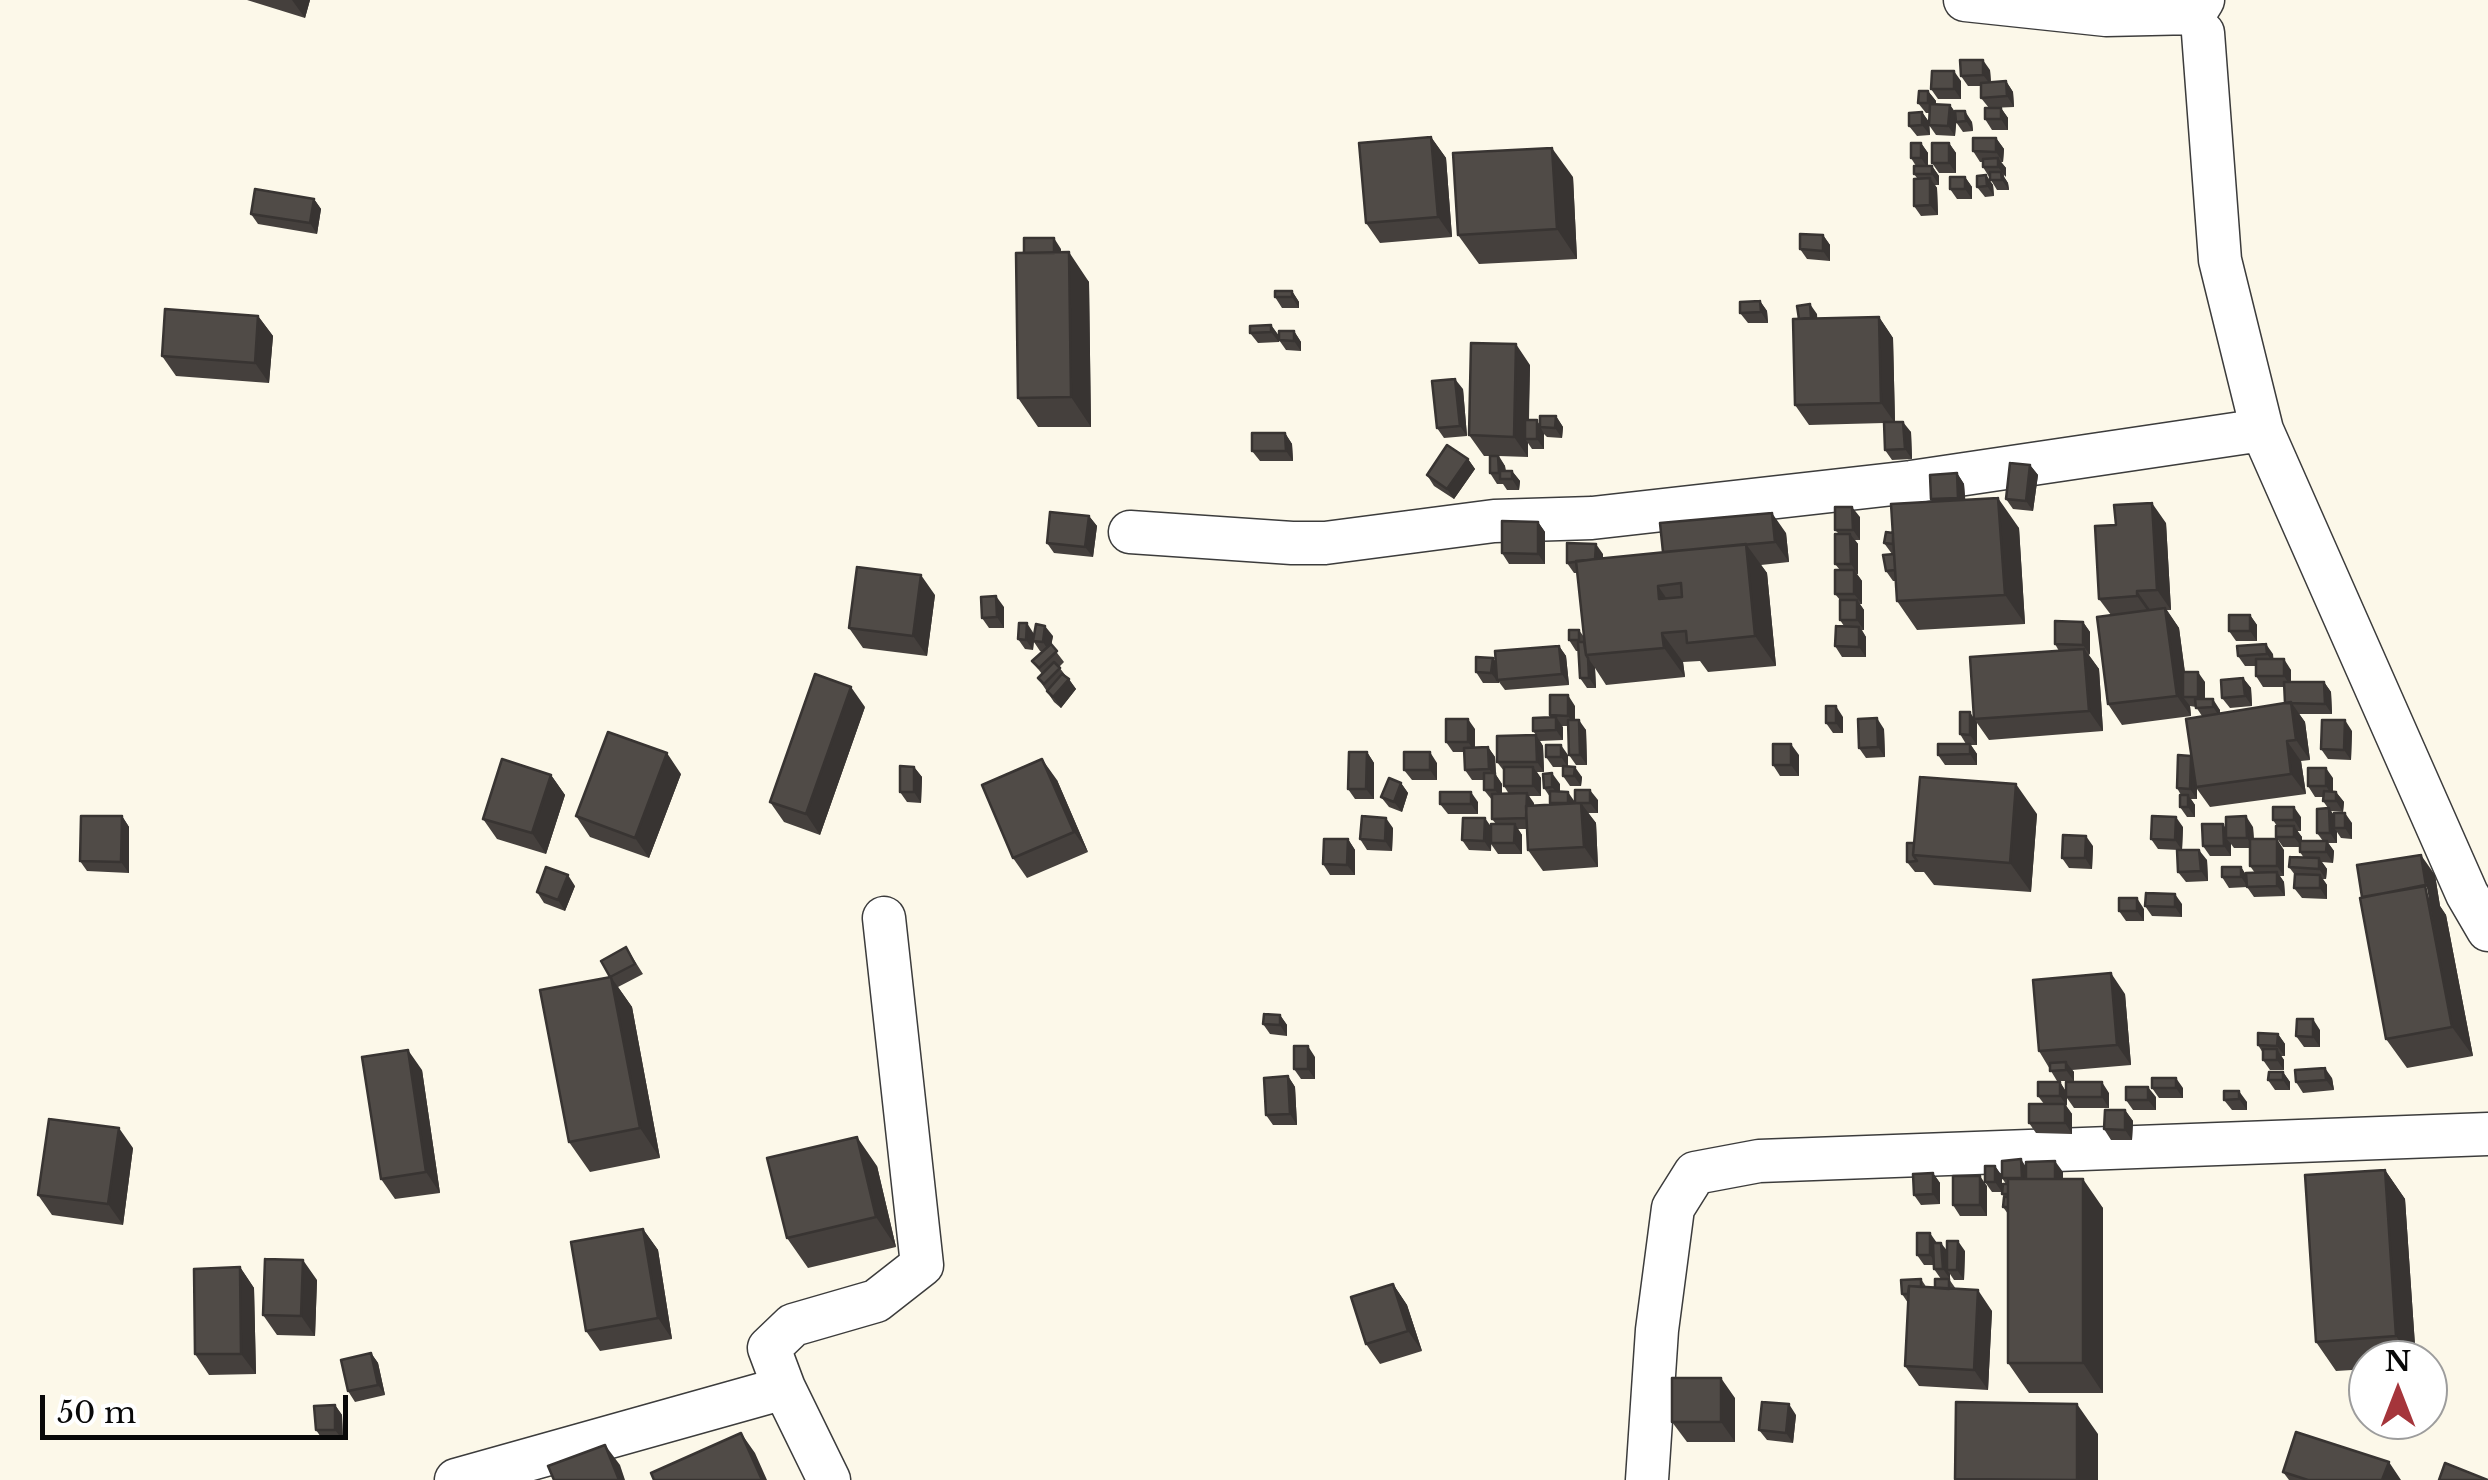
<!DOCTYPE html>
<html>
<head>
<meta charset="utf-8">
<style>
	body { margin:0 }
	#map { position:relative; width:2488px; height:1480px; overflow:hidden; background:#fcf8e9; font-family:"Libre Baskerville",serif }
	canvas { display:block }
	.north { position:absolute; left:2348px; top:1340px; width:100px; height:100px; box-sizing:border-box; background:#fff; border:2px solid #9d9d9d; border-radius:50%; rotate:0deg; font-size:28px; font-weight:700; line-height:40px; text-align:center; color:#090909 }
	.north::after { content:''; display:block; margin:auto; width:35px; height:45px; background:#a5353b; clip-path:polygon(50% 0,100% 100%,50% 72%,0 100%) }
	.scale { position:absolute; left:40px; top:1395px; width:308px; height:45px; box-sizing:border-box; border:5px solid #090909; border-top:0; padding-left:12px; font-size:30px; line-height:35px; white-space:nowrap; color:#090909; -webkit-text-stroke:8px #fff; paint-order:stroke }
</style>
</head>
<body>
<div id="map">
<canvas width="2488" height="1480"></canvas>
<div class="north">N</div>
<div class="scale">50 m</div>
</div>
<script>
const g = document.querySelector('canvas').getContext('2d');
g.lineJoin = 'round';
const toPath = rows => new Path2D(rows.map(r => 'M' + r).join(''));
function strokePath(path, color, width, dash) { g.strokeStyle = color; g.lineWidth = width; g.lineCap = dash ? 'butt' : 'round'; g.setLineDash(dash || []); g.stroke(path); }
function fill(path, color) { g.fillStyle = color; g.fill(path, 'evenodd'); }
const minor = toPath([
	[1965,0,2106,15,2195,13,2203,0],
	[2203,33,2220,260,2262,430],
	[1130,532,1292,543,1325,543,1494,521,1592,518,1911,482,2262,430,2467,894,2488,930],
	[456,1480,784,1388],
	[829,1480,784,1388,769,1348,793,1325,876,1301,922,1265,884,918],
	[1647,1480,1657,1330,1673,1208,1695,1173,1759,1161,2488,1134]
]);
strokePath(minor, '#3c3c3c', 45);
strokePath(minor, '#fff', 42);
fill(toPath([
	[247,0,310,0,305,18],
	[1990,70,1991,82,2006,81,2013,92,2014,107,1991,108,2001,108,2008,118,2008,130,1992,130,1985,119,1989,108,1981,98,1981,86,1968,86,1961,76],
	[1961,81,1961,99,1938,99,1931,89],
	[1928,91,1936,101,1936,104,1950,105,1955,112,1972,122,1973,131,1963,132,1956,122,1955,136,1936,135,1929,125,1930,113,1926,113,1918,103],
	[1922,112,1929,122,1930,135,1917,136,1909,126],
	[1431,137,1446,158,1452,237,1380,243,1366,223],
	[1996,138,2004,149,2003,162,2001,162,2006,168,2004,177,2008,183,2009,190,1997,190,1983,167,1983,162,1980,162,1973,151],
	[1921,143,1928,153,1928,166,1932,166,1939,176,1939,185,1935,185,1937,188,1938,215,1921,216,1914,206,1917,178,1914,174,1916,166,1911,158],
	[1949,143,1956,153,1956,173,1939,173,1932,163],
	[1986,175,1993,185,1994,196,1985,197,1977,187],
	[1573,177,1577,259,1479,264,1458,235],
	[1965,177,1972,187,1972,199,1957,199,1950,189],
	[314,199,321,209,317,234,258,224,251,214],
	[1823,235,1830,245,1830,261,1807,259,1800,249],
	[1061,249,1061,252,1089,282,1091,427,1038,427,1018,398],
	[1292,291,1299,302,1299,308,1282,308,1275,297],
	[1760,301,1767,311,1768,323,1748,323,1740,313],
	[1817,314,1817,318,1879,317,1893,338,1895,422,1911,432,1912,459,1892,460,1885,450,1884,423,1809,425,1795,405,1799,319],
	[258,316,273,336,269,383,176,376,162,356],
	[1271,325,1279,336,1279,342,1258,343,1250,333],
	[1294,331,1301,342,1301,351,1286,350,1279,340],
	[1530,365,1529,420,1540,424,1556,416,1563,427,1562,438,1547,437,1544,434,1544,449,1532,449,1528,443,1528,457,1499,456,1505,466,1506,471,1512,471,1520,481,1519,490,1507,490,1503,484,1497,484,1490,473,1490,456,1484,456,1469,435],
	[1463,389,1467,436,1444,438,1437,428],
	[1285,433,1292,444,1293,461,1260,461,1252,451],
	[1468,459,1475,469,1454,499,1434,486,1427,475],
	[2030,465,2038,475,2033,511,2013,509,2006,499],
	[1957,473,1964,484,1965,500,2019,528,2025,624,1917,630,1897,601,1896,581,1893,581,1886,571,1894,554,1892,554,1884,543,1893,533,1933,502,1931,499],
	[1089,516,1097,526,1093,557,1054,553,1047,543],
	[1860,517,1860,540,1855,540,1858,544,1858,574,1857,574,1862,581,1862,604,1860,604,1864,610,1864,630,1862,630,1866,637,1866,657,1842,657,1835,646,1844,626,1840,620,1840,600,1835,594,1840,570,1835,564,1839,534,1835,530],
	[1538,522,1545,532,1545,564,1509,564,1502,553],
	[2166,523,2171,610,2167,610,2179,628,2185,672,2205,682,2205,699,2220,710,2220,713,2285,703,2284,687,2263,687,2256,676,2256,666,2245,666,2238,656,2273,654,2273,659,2291,670,2291,682,2324,682,2331,692,2332,714,2299,714,2305,722,2310,760,2301,761,2306,794,2210,807,2197,789,2197,799,2191,799,2195,805,2195,817,2187,817,2180,807,2181,795,2177,788,2192,756,2202,716,2196,707,2190,706,2191,716,2122,725,2108,704,2111,615,2099,599],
	[1786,533,1789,562,1761,565,1767,573,1776,666,1708,672,1700,661,1683,662,1685,677,1606,685,1595,668,1596,688,1587,688,1580,678,1578,651,1576,651,1569,640,1579,630,1584,637,1577,573,1574,573,1567,563,1603,554,1603,559,1663,552],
	[935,595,927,656,863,648,849,628],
	[1004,607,1004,628,989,628,982,618],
	[2250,615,2257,625,2257,641,2236,641,2229,631],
	[2083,622,2090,632,2089,655,2099,669,2103,731,1989,740,1977,723,1977,745,1971,745,1977,754,1977,765,1945,765,1938,755,1966,744,1960,734,1974,718,2059,651,2055,644],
	[1034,634,1053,636,1051,645,1064,662,1059,667,1076,689,1061,708,1054,702,1038,678,1042,674,1032,661,1043,652,1040,651,1034,642,1033,650,1025,649,1018,639],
	[1559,646,1566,656,1569,685,1505,690,1499,682,1499,683,1483,683,1476,672,1493,658,1496,662],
	[2243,678,2251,688,2252,706,2230,708,2222,698],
	[1575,706,1575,720,1586,730,1587,765,1576,765,1569,755,1568,726,1562,726,1563,740,1540,741,1543,746,1544,772,1537,772,1541,778,1541,796,1529,796,1534,806,1552,805,1550,797,1544,788,1560,784,1560,792,1575,802,1598,800,1598,813,1588,813,1596,823,1598,867,1543,871,1528,850,1527,829,1518,829,1522,835,1522,854,1498,854,1491,844,1491,851,1469,850,1462,840,1496,824,1492,819,1492,800,1484,790,1484,780,1472,780,1465,770,1464,752,1453,752,1446,742,1475,729,1475,747,1488,747,1495,757,1496,775,1502,784,1502,794,1509,794,1504,786,1504,771,1497,762,1536,735,1533,731,1551,717,1550,715],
	[865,707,820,835,784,822,770,802],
	[1843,717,1843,733,1833,733,1826,723],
	[1884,729,1885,757,1866,758,1859,748],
	[2352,731,2351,760,2328,759,2321,749],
	[1367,752,1374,763,1374,799,1355,799,1348,789],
	[1568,755,1568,766,1582,777,1581,786,1570,786,1563,776,1563,767,1553,767,1546,757],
	[1799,755,1799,776,1780,776,1773,765],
	[1437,763,1437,780,1412,780,1404,770],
	[914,767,922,777,921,803,907,802,900,792],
	[681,774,649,858,590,837,576,816],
	[551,775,565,795,546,854,497,839,483,819],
	[2333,778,2333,792,2336,792,2344,802,2343,812,2331,811,2334,816,2352,823,2352,839,2341,838,2337,832,2337,843,2328,843,2334,851,2333,863,2322,862,2327,869,2326,879,2323,879,2327,885,2327,899,2302,898,2294,888,2295,875,2289,867,2304,858,2300,852,2300,847,2283,847,2276,837,2277,826,2273,820,2301,817,2301,831,2297,831,2302,837,2302,841,2323,841,2317,833,2328,808,2323,801,2323,797,2315,797,2308,786],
	[1057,780,1088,852,1027,878,1013,858],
	[1401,783,1408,793,1402,812,1389,807,1381,797],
	[1478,802,1478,814,1448,814,1440,804],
	[2037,814,2031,892,1934,885,1924,872,1915,872,1907,862,1914,843],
	[122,816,129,827,129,873,87,871,80,861],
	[2183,827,2182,850,2207,860,2208,881,2186,882,2178,872,2179,850,2158,849,2151,839],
	[2253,827,2254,839,2284,850,2284,876,2280,876,2284,882,2285,896,2254,897,2247,887,2229,888,2222,877,2241,867,2246,875,2255,873,2250,866,2250,848,2234,848,2231,844,2231,856,2210,856,2203,846,2226,829],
	[1393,828,1392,851,1367,850,1360,839],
	[1348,839,1355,850,1355,875,1330,875,1323,864],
	[2093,846,2092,869,2069,868,2062,858],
	[2435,875,2440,906,2446,915,2473,1056,2407,1068,2386,1039],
	[575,886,565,911,544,903,537,892],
	[2182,904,2182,917,2152,916,2145,906],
	[2144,909,2144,921,2126,921,2119,911],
	[626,947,643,974,618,987,632,1007,660,1158,590,1172,569,1142,610,977],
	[2125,994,2131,1065,2072,1070,2074,1072,2074,1081,2057,1081,2039,1051],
	[1280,1015,1287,1025,1287,1036,1270,1034,1263,1024],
	[2320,1030,2320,1047,2304,1047,2296,1036],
	[2278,1034,2285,1044,2285,1056,2281,1056,2284,1060,2284,1070,2270,1070,2263,1060,2263,1053,2258,1045],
	[1315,1057,1315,1079,1301,1079,1294,1069],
	[422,1070,440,1193,395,1199,381,1179],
	[2283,1072,2290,1082,2290,1090,2275,1090,2268,1080],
	[1288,1076,1295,1087,1297,1125,1273,1125,1266,1115],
	[2332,1078,2334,1090,2303,1093,2296,1082],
	[2060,1082,2066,1092,2109,1093,2109,1108,2074,1108,2067,1098,2066,1106,2072,1114,2072,1134,2036,1133,2029,1123,2044,1104,2038,1096],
	[2152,1088,2183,1088,2183,1098,2159,1098],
	[2224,1091,2247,1102,2247,1110,2232,1110,2224,1100],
	[2156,1097,2156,1110,2133,1110,2126,1100],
	[2125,1110,2133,1121,2132,1140,2111,1140,2104,1129],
	[133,1148,123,1225,52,1215,38,1195],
	[877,1166,896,1247,808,1268,787,1238],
	[1995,1166,2002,1176,2002,1192,1992,1192,1985,1182],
	[2385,1170,2405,1199,2416,1360,2368,1360,2368,1369,2336,1371,2316,1342],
	[2063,1172,2063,1179,2103,1208,2103,1393,2029,1393,2008,1363,2008,1214,2003,1207,2004,1197,2002,1194,2006,1184,2002,1178],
	[1933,1173,1940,1183,1940,1204,1921,1205,1914,1195],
	[1987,1186,1987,1216,1960,1216,1953,1205],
	[643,1229,658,1250,672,1339,600,1351,586,1331],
	[1937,1243,1947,1251,1965,1251,1964,1280,1954,1280,1950,1274,1950,1279,1945,1279,1949,1279,1956,1289,1992,1311,1988,1390,1919,1386,1905,1366,1908,1303,1902,1294,1921,1279,1927,1288,1935,1288,1941,1279,1934,1269,1934,1265,1924,1265,1917,1255],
	[240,1267,254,1288,256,1374,209,1375,195,1354],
	[317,1280,315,1336,277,1335,263,1315],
	[1393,1284,1407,1305,1422,1351,1380,1364,1366,1344],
	[371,1353,378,1363,385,1395,355,1402,348,1391],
	[1735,1398,1735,1442,1687,1442,1672,1422],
	[335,1405,342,1415,343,1440,323,1440,316,1430],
	[1796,1415,1793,1443,1767,1440,1759,1430],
	[2283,1472,2401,1480,2289,1480]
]), '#45403d');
fill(toPath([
	[292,0,310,0,305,18],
	[1983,60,1990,70,1991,85,1983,75],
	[1954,71,1961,81,1961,99,1954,89],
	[2006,81,2013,92,2014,107,2007,96],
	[1928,91,1936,101,1936,113,1928,103],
	[1950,105,1957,115,1955,136,1948,126],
	[2001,108,2008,118,2008,130,2001,119],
	[1965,111,1972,122,1973,131,1966,121],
	[1922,112,1929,122,1930,135,1922,125],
	[1431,137,1446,158,1452,237,1438,217],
	[1996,138,2004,149,2003,162,1996,152],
	[1921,143,1928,153,1928,168,1921,158],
	[1949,143,1956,153,1956,173,1949,163],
	[1552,148,1573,177,1577,259,1557,229],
	[1998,158,2006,168,2006,177,1998,167],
	[1932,166,1939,176,1939,185,1932,174],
	[2001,172,2008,183,2009,190,2002,180],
	[1986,175,1993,185,1994,196,1987,186],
	[1965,177,1972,187,1972,199,1965,189],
	[1930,178,1937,188,1938,215,1930,205],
	[314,199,321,209,317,234,310,223],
	[1823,235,1830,245,1830,261,1823,251],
	[1054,238,1061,249,1061,273,1053,263],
	[1069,252,1089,282,1091,427,1071,397],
	[1292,291,1299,302,1299,308,1292,297],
	[1760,301,1767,311,1768,323,1761,312],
	[1810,304,1817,314,1818,330,1811,320],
	[258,316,273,336,269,383,255,363],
	[1879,317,1893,338,1895,423,1881,403],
	[1271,325,1279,336,1279,342,1271,332],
	[1294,331,1301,342,1301,351,1294,341],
	[1516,344,1530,365,1528,439,1525,439,1528,443,1528,457,1514,437],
	[1455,379,1463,389,1467,436,1460,426],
	[1556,416,1563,427,1562,438,1555,428],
	[1537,420,1544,434,1544,449,1537,439],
	[1903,422,1911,432,1912,459,1905,449],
	[1285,433,1292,444,1293,461,1286,451],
	[1498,456,1505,466,1506,479,1503,479,1499,473],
	[1468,459,1475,469,1454,499,1447,489],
	[2030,465,2038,475,2033,511,2026,501],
	[1512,471,1520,481,1519,490,1512,479],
	[1957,473,1964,484,1966,508,1958,498],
	[1998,498,2019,528,2025,624,2005,595],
	[2152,503,2166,523,2171,610,2157,590],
	[1852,507,1860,517,1860,540,1853,530],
	[1772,513,1786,533,1789,562,1775,542],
	[1089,516,1097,526,1093,557,1085,547],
	[1538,522,1545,532,1545,564,1538,554],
	[1850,534,1858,544,1858,574,1851,564],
	[1596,544,1603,554,1602,573,1595,563],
	[1746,544,1767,573,1776,666,1755,636],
	[1854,570,1862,581,1862,604,1854,594],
	[921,575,935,595,927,656,913,636],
	[1658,586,1678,615,1659,599],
	[2137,591,2151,611,2152,617,2137,596],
	[996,596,1004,607,1004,628,997,617],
	[1857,600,1864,610,1864,630,1857,620],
	[2165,608,2179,628,2188,697,2183,697,2190,706,2191,716,2177,696],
	[2250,615,2257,625,2257,641,2250,631],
	[2083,622,2090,632,2090,655,2083,645],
	[1027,623,1034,634,1033,650,1026,640],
	[1045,626,1053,636,1050,653,1043,642],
	[1859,627,1866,637,1866,657,1859,647],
	[1662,633,1683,662,1685,677,1664,648],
	[2266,644,2273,654,2274,664,2267,654],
	[1559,646,1566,656,1569,685,1562,674],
	[2084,649,2099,669,2103,731,2089,711],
	[1493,658,1500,668,1499,683,1491,673],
	[1588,658,1595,668,1596,688,1589,678],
	[2284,659,2291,670,2291,687,2284,676],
	[2198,672,2205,682,2205,707,2198,697],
	[2243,678,2251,688,2252,706,2245,696],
	[1069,679,1076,689,1061,708,1053,697],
	[2324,682,2331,692,2332,714,2325,704],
	[851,687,865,707,820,835,806,814],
	[1568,695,1575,706,1575,726,1568,716],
	[2213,699,2220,710,2220,717,2213,707],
	[2291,702,2305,722,2310,760,2296,740],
	[1836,706,1843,717,1843,733,1836,723],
	[1970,712,1977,723,1977,745,1970,735],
	[1556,717,1563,727,1563,740,1556,730],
	[1877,718,1884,729,1885,757,1878,747],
	[1468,719,1475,729,1475,752,1468,742],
	[1579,720,1586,730,1587,765,1580,755],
	[2345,720,2352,731,2351,760,2344,750],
	[1536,735,1543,746,1544,772,1537,762],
	[2287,741,2301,761,2306,794,2291,774],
	[1791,744,1799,755,1799,776,1791,765],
	[1970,744,1977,754,1977,765,1970,754],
	[1561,745,1568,755,1568,767,1561,757],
	[1488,747,1495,757,1496,775,1502,784,1502,800,1495,790,1495,778,1489,769],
	[1367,752,1374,763,1374,799,1366,789],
	[1430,752,1437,763,1437,780,1430,770],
	[667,753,681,774,649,858,635,838],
	[2191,756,2197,789,2197,799,2190,789],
	[1042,759,1057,780,1088,852,1074,832],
	[914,767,922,777,921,803,914,792],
	[1533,767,1541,778,1541,796,1533,786],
	[1575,767,1582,777,1581,786,1574,776],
	[2326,768,2333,778,2333,797,2326,786],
	[1552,773,1560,784,1560,797,1552,787],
	[551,775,565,795,546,854,532,833],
	[1401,783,1408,793,1402,812,1394,802],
	[2016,784,2037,814,2031,892,2010,863],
	[1590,790,1598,800,1598,813,1590,803],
	[1471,792,1478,802,1478,814,1471,804],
	[1568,792,1575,802,1575,814,1568,803],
	[2336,792,2344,802,2343,812,2336,801],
	[1527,793,1534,803,1535,829,1527,818],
	[2188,795,2195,805,2195,817,2188,807],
	[1581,803,1596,823,1598,867,1584,847],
	[2294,807,2301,817,2301,831,2294,820],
	[2329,808,2336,818,2334,828,2337,832,2337,843,2330,833],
	[2345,813,2352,823,2352,839,2345,828],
	[122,816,129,827,129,873,121,862],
	[2246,816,2253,827,2254,848,2247,838],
	[2176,817,2183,827,2182,850,2175,840],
	[1386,818,1393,828,1392,851,1385,841],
	[1485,818,1492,828,1491,851,1484,841],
	[1515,824,1522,835,1522,854,1514,843],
	[2223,824,2230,835,2226,838,2231,844,2231,856,2224,846],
	[2294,826,2302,837,2302,847,2294,837],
	[2086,836,2093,846,2092,869,2085,858],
	[1348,839,1355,850,1355,875,1347,865],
	[2277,839,2284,850,2284,876,2277,866],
	[2327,841,2334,851,2333,863,2326,852],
	[2199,850,2207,860,2208,881,2201,871],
	[2421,855,2435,875,2440,906,2446,915,2473,1056,2452,1027],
	[2319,858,2327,869,2326,879,2319,869],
	[2241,867,2248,878,2248,887,2241,877],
	[2277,872,2284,882,2285,896,2277,886],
	[568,875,575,886,565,911,558,900],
	[2320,875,2327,885,2327,899,2320,888],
	[2175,894,2182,904,2182,917,2175,907],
	[2137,898,2144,909,2144,921,2137,911],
	[2111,973,2125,994,2131,1065,2117,1045],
	[611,977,632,1007,660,1158,640,1128],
	[1280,1015,1287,1025,1287,1036,1280,1025],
	[2313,1019,2320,1030,2320,1047,2313,1037],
	[2278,1034,2285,1044,2285,1056,2277,1046],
	[1308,1046,1315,1057,1315,1079,1308,1069],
	[2277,1049,2284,1060,2284,1070,2277,1060],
	[408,1050,422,1070,440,1193,426,1172],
	[2066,1062,2074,1072,2074,1081,2066,1070],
	[2325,1068,2332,1078,2334,1090,2326,1080],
	[2283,1072,2290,1082,2290,1090,2283,1080],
	[1288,1076,1295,1087,1297,1125,1290,1114],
	[2176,1078,2183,1088,2183,1098,2176,1088],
	[2060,1082,2067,1093,2067,1106,2060,1096],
	[2102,1082,2109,1093,2109,1108,2102,1097],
	[2148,1087,2156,1097,2156,1110,2148,1100],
	[2239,1091,2247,1102,2247,1110,2239,1099],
	[2065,1104,2072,1114,2072,1134,2065,1123],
	[2125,1110,2133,1121,2132,1140,2125,1130],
	[119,1128,133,1148,123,1225,108,1204],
	[857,1137,877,1166,896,1247,876,1217],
	[2021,1159,2028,1170,2029,1186,2022,1178],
	[2055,1161,2063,1172,2063,1191,2055,1181],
	[1995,1166,2002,1176,2002,1192,1995,1182],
	[2385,1170,2405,1199,2416,1360,2412,1360,2396,1336],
	[1933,1173,1940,1183,1940,1204,1933,1194],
	[1980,1176,1987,1186,1987,1216,1980,1205],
	[2083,1179,2103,1208,2103,1393,2083,1363],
	[643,1229,658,1250,672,1339,658,1318],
	[1930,1233,1937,1243,1937,1265,1930,1255],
	[1958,1241,1965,1251,1964,1280,1957,1270],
	[1941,1243,1949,1253,1947,1270,1950,1274,1950,1279,1943,1269],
	[303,1260,317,1280,315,1336,301,1316],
	[240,1267,254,1288,256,1374,241,1354],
	[1393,1284,1407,1305,1422,1351,1408,1331],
	[1978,1290,1992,1311,1988,1390,1974,1370],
	[371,1353,378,1363,385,1395,378,1385],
	[1721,1378,1735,1398,1735,1442,1721,1422],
	[1789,1404,1796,1415,1793,1443,1786,1433],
	[2077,1404,2098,1434,2098,1480,2077,1480],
	[335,1405,342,1415,343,1440,335,1430],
	[741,1433,755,1453,767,1480,762,1480],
	[605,1445,620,1465,625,1480,619,1480],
	[2389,1462,2401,1480,2382,1480]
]), '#383432');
const building = toPath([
	[1960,60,1983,60,1983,75,1961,76,1960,60],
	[1932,71,1954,71,1954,89,1931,89,1932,71],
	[2006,81,2007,96,1981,98,1981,83,2006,81],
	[1919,91,1928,91,1928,103,1918,103,1919,91],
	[1930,104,1950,105,1948,126,1929,125,1930,104],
	[1985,108,2001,108,2001,119,1985,119,1985,108],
	[1955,111,1965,111,1966,121,1956,122,1955,111],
	[1922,112,1922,125,1909,126,1909,113,1922,112],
	[1431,137,1438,217,1366,223,1359,143,1431,137],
	[1973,138,1996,138,1996,152,1973,151,1973,138],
	[1911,143,1921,143,1921,158,1911,158,1911,143],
	[1932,143,1949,143,1949,163,1932,163,1932,143],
	[1552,148,1557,229,1458,235,1453,153,1552,148],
	[1998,158,1998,167,1983,167,1983,159,1998,158],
	[1914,166,1932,166,1932,174,1914,174,1914,166],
	[1990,172,2001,172,2002,180,1990,180,1990,172],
	[1986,175,1987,186,1977,187,1977,176,1986,175],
	[1950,177,1965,177,1965,189,1950,189,1950,177],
	[1930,178,1930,205,1914,206,1914,179,1930,178],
	[255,189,314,199,310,223,251,214,255,189],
	[1800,234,1823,235,1823,251,1800,249,1800,234],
	[1024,238,1054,238,1054,253,1024,253,1024,238],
	[1069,252,1071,397,1018,398,1016,253,1069,252],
	[1275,291,1292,291,1292,297,1275,297,1275,291],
	[1760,301,1761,312,1740,313,1740,302,1760,301],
	[1810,304,1811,318,1799,319,1797,306,1810,304],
	[165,309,258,316,255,363,162,356,165,309],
	[1879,317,1881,403,1795,405,1793,319,1879,317],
	[1271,325,1271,332,1250,333,1250,326,1271,325],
	[1279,331,1294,331,1294,341,1279,340,1279,331],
	[1471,343,1516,344,1514,437,1469,435,1471,343],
	[1455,379,1460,426,1437,428,1432,381,1455,379],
	[1540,416,1556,416,1555,428,1540,427,1540,416],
	[1525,420,1537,420,1537,439,1525,439,1525,420],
	[1884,422,1903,422,1905,449,1885,450,1884,422],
	[1252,433,1285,433,1286,451,1252,451,1252,433],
	[1447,445,1468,459,1447,489,1427,475,1447,445],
	[1490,456,1498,456,1499,473,1490,473,1490,456],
	[2010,463,2030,465,2026,501,2006,499,2010,463],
	[1500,471,1512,471,1512,479,1500,479,1500,471],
	[1957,473,1958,498,1931,499,1930,475,1957,473],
	[1998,498,2005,595,1897,601,1891,504,1998,498],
	[2152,503,2157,590,2137,591,2137,596,2099,599,2095,526,2116,525,2114,505,2152,503],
	[1835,507,1852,507,1853,530,1835,530,1835,507],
	[1050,512,1089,516,1085,547,1047,543,1050,512],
	[1772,513,1775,542,1663,552,1660,523,1772,513],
	[1502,521,1538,522,1538,554,1502,553,1502,521],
	[1886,532,1893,533,1893,544,1884,543,1886,532],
	[1835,534,1850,534,1851,564,1835,564,1835,534],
	[1567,543,1596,544,1595,559,1567,563,1567,543],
	[1746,544,1755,636,1687,643,1686,631,1662,633,1664,648,1586,655,1576,561,1746,544],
	[1681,583,1682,597,1659,599,1658,586,1681,583],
	[1894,554,1895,570,1886,571,1883,555,1894,554],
	[857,567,921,575,913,636,849,628,857,567],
	[1835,570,1854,570,1854,594,1835,594,1835,570],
	[996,596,997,617,982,618,981,597,996,596],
	[1840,600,1857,600,1857,620,1840,620,1840,600],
	[2165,608,2177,696,2108,704,2097,617,2165,608],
	[2229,615,2250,615,2250,631,2229,631,2229,615],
	[2055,621,2083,622,2083,645,2055,644,2055,621],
	[1019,623,1027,623,1026,640,1018,639,1019,623],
	[1036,624,1045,626,1043,642,1033,641,1036,624],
	[1836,626,1859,627,1859,647,1835,646,1836,626],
	[1569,630,1579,630,1579,640,1569,640,1569,630],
	[1578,642,1584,642,1586,655,1588,658,1589,678,1580,678,1578,642],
	[1051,644,1057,651,1039,668,1032,661,1051,644],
	[2266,644,2267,654,2238,656,2237,646,2266,644],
	[1559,646,1562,674,1497,680,1495,651,1559,646],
	[2084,649,2089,711,1974,719,1970,657,2084,649],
	[1476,657,1493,658,1491,673,1476,672,1476,657],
	[2256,659,2284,659,2284,676,2256,676,2256,659],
	[1054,662,1060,668,1044,684,1038,678,1054,662],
	[2183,672,2198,672,2198,697,2183,697,2183,672],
	[815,674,851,687,806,814,770,802,815,674],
	[1062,674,1069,679,1053,697,1047,691,1062,674],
	[2243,678,2245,696,2222,698,2221,680,2243,678],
	[2284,682,2324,682,2325,704,2285,703,2284,682],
	[1550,695,1568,695,1568,716,1550,715,1550,695],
	[2195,699,2213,699,2213,707,2196,708,2195,699],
	[2291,702,2296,740,2287,741,2291,774,2196,787,2186,719,2291,702],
	[1826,706,1836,706,1836,723,1826,723,1826,706],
	[1960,712,1970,712,1970,735,1960,734,1960,712],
	[1556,717,1556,730,1533,731,1533,718,1556,717],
	[1877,718,1878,747,1859,748,1858,719,1877,718],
	[1446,719,1468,719,1468,742,1446,742,1446,719],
	[1568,720,1579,720,1580,755,1569,755,1568,720],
	[2322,720,2345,720,2344,750,2321,749,2322,720],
	[608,732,667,753,635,838,576,816,608,732],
	[1536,735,1537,762,1497,762,1497,736,1536,735],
	[1773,744,1791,744,1791,765,1773,765,1773,744],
	[1938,744,1970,744,1970,754,1938,755,1938,744],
	[1546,745,1561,745,1561,757,1546,757,1546,745],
	[1488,747,1489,769,1465,770,1464,748,1488,747],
	[1349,752,1367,752,1366,789,1348,789,1349,752],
	[1404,752,1430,752,1430,770,1404,770,1404,752],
	[2178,755,2191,756,2190,789,2177,788,2178,755],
	[502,759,551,775,532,833,483,819,502,759],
	[1042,759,1074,832,1013,858,982,785,1042,759],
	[900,766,914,767,914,792,900,792,900,766],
	[1563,766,1575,767,1574,776,1563,776,1563,766],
	[1504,767,1533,767,1533,786,1504,786,1504,767],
	[2308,768,2326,768,2326,786,2308,786,2308,768],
	[1484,773,1495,773,1495,790,1484,790,1484,773],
	[1552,773,1552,787,1544,788,1543,774,1552,773],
	[1920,777,2016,784,2010,863,1913,855,1920,777],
	[1389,778,1401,783,1394,802,1381,797,1389,778],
	[1575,790,1590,790,1590,803,1575,803,1575,790],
	[1550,791,1568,792,1568,803,1550,803,1550,791],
	[2324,791,2336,792,2336,801,2323,801,2324,791],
	[1440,792,1471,792,1471,804,1440,804,1440,792],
	[1527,793,1526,818,1492,819,1492,794,1527,793],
	[2180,795,2188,795,2188,807,2180,807,2180,795],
	[1581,803,1584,847,1528,850,1526,806,1581,803],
	[2273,807,2294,807,2294,820,2273,820,2273,807],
	[2329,808,2330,833,2317,833,2317,809,2329,808],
	[2334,813,2345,813,2345,828,2334,828,2334,813],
	[81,816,122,816,121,862,80,861,81,816],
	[1362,816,1386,818,1385,841,1360,839,1362,816],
	[2152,816,2176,817,2175,840,2151,839,2152,816],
	[2246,816,2247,838,2226,838,2226,817,2246,816],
	[1463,818,1485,818,1484,841,1462,840,1463,818],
	[1491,824,1515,824,1514,843,1491,843,1491,824],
	[2202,824,2223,824,2224,846,2203,846,2202,824],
	[2276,826,2294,826,2294,837,2276,837,2276,826],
	[2063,835,2086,836,2085,858,2062,858,2063,835],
	[1324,839,1348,839,1347,865,1323,864,1324,839],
	[2250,839,2277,839,2277,866,2250,866,2250,839],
	[2300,841,2327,841,2326,852,2300,852,2300,841],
	[1907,843,1914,843,1913,855,1917,861,1907,862,1907,843],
	[2177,850,2199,850,2201,871,2178,872,2177,850],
	[2421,855,2426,886,2362,897,2357,865,2421,855],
	[2290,857,2319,858,2319,869,2289,867,2290,857],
	[546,867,568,875,558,900,537,892,546,867],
	[2222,867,2241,867,2241,877,2222,877,2222,867],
	[2277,872,2277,886,2247,887,2246,873,2277,872],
	[2295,874,2320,875,2320,888,2294,888,2295,874],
	[2425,885,2452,1027,2386,1039,2360,898,2425,885],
	[2146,893,2175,894,2175,907,2145,906,2146,893],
	[2119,898,2137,898,2137,911,2119,911,2119,898],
	[626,947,635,964,610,977,601,961,626,947],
	[2111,973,2117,1045,2039,1051,2033,980,2111,973],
	[611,977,640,1128,569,1142,540,990,611,977],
	[1264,1014,1280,1015,1280,1025,1263,1024,1264,1014],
	[2297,1019,2313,1019,2313,1037,2296,1036,2297,1019],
	[2258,1033,2278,1034,2277,1046,2258,1045,2258,1033],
	[1294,1046,1308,1046,1308,1069,1294,1069,1294,1046],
	[2263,1049,2277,1049,2277,1060,2263,1060,2263,1049],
	[408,1050,426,1172,381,1179,362,1057,408,1050],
	[2066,1062,2066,1070,2050,1071,2050,1063,2066,1062],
	[2325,1068,2326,1080,2296,1082,2295,1070,2325,1068],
	[2269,1072,2283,1072,2283,1080,2268,1080,2269,1072],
	[1288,1076,1290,1114,1266,1115,1264,1078,1288,1076],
	[2152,1078,2176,1078,2176,1088,2152,1088,2152,1078],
	[2038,1082,2060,1082,2060,1096,2038,1096,2038,1082],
	[2066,1082,2102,1082,2102,1097,2066,1097,2066,1082],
	[2126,1087,2148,1087,2148,1100,2126,1100,2126,1087],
	[2224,1091,2239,1091,2239,1099,2224,1100,2224,1091],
	[2029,1104,2065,1104,2065,1123,2029,1123,2029,1104],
	[2105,1110,2125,1110,2125,1130,2104,1129,2105,1110],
	[49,1119,119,1128,108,1204,38,1195,49,1119],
	[857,1137,876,1217,787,1238,767,1158,857,1137],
	[2021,1159,2022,1178,2002,1178,2002,1161,2021,1159],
	[2055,1161,2055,1179,2026,1179,2026,1162,2055,1161],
	[1985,1166,1995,1166,1995,1182,1985,1182,1985,1166],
	[2385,1170,2396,1336,2316,1342,2305,1175,2385,1170],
	[1933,1173,1933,1194,1914,1195,1913,1174,1933,1173],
	[1953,1176,1980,1176,1980,1205,1953,1205,1953,1176],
	[2008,1179,2083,1179,2083,1363,2008,1363,2008,1179],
	[2003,1184,2008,1184,2008,1194,2002,1194,2003,1184],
	[2004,1197,2008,1197,2008,1207,2003,1207,2004,1197],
	[643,1229,658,1318,586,1331,571,1242,643,1229],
	[1917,1233,1930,1233,1930,1255,1917,1255,1917,1233],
	[1947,1241,1958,1241,1957,1270,1947,1270,1947,1241],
	[1933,1243,1941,1243,1943,1269,1934,1269,1933,1243],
	[265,1259,303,1260,301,1316,263,1315,265,1259],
	[240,1267,241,1354,195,1354,194,1269,240,1267],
	[1921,1279,1921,1287,1909,1286,1908,1294,1902,1294,1901,1280,1921,1279],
	[1935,1279,1949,1279,1949,1289,1935,1288,1935,1279],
	[1393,1284,1408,1331,1366,1344,1351,1297,1393,1284],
	[1909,1286,1978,1290,1974,1370,1905,1366,1909,1286],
	[371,1353,378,1385,348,1391,341,1360,371,1353],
	[1672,1378,1721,1378,1721,1422,1672,1422,1672,1378],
	[1762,1402,1789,1404,1786,1433,1759,1430,1762,1402],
	[1956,1402,2077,1404,2077,1480,1955,1479,1956,1402],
	[335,1405,335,1430,316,1430,314,1406,335,1405],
	[2296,1432,2389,1462,2382,1480,2308,1480,2283,1472,2296,1432],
	[741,1433,762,1480,654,1480,651,1473,741,1433],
	[605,1445,619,1480,554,1480,548,1466,605,1445],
	[2445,1463,2488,1480,2439,1480,2445,1463]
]);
fill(building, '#504b47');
strokePath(building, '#383432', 2.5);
</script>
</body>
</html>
